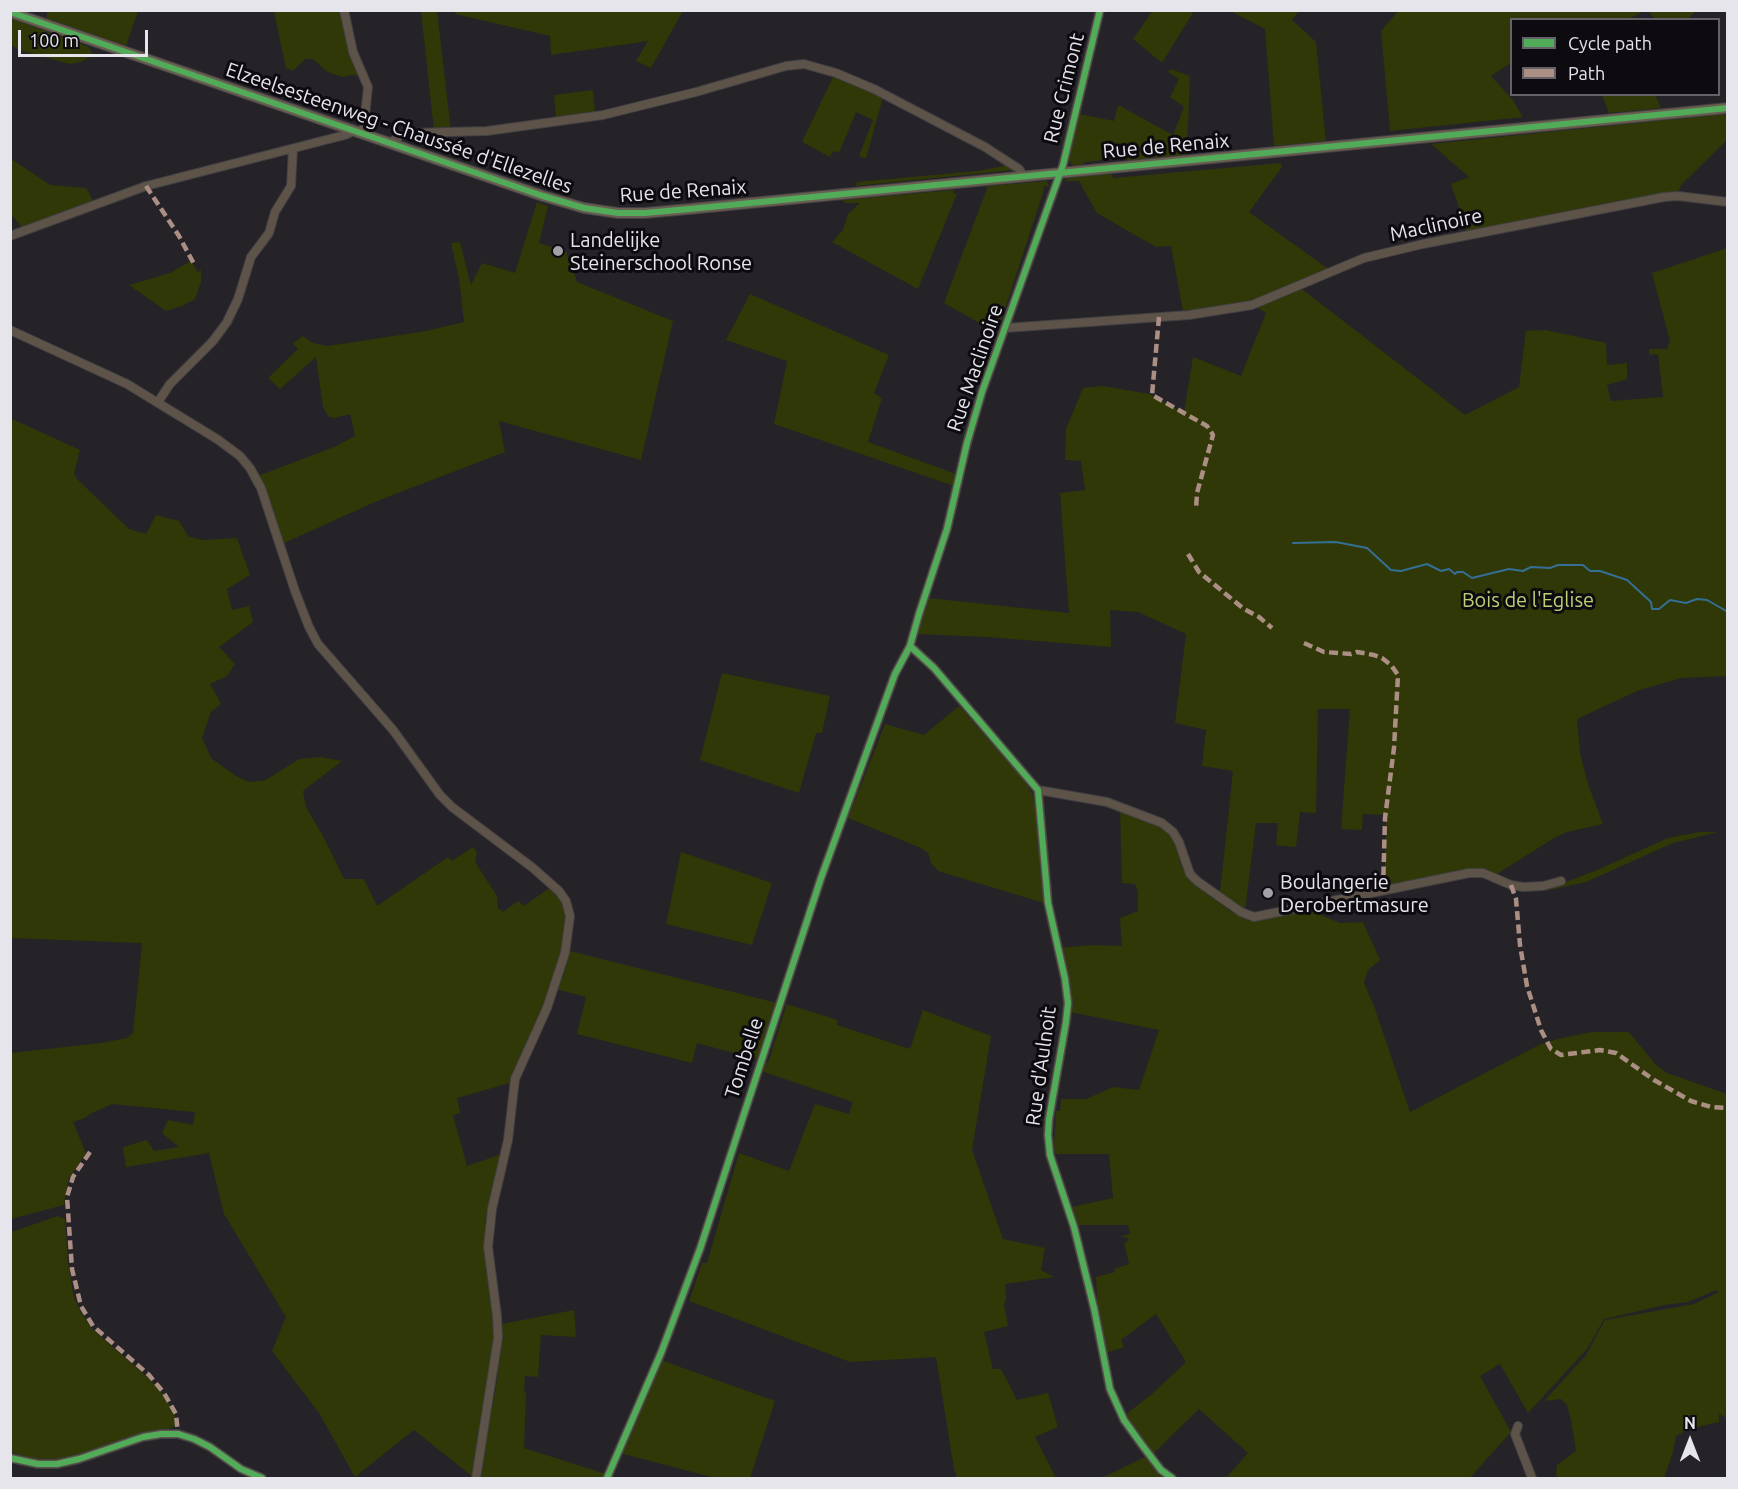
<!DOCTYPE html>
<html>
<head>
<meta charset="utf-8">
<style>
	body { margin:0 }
	#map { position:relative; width:1738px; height:1489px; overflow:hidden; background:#252328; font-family:Ubuntu,sans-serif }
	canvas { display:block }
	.frame { position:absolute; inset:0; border:12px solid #e7e5ec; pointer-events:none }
	.legend { position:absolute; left:1510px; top:18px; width:210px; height:78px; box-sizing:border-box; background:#0d0b10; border:2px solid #646268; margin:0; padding:8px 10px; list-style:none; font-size:18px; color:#e7e5ec }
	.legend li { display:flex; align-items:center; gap:12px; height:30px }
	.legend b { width:30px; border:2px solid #646268 }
	.north { position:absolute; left:1660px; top:1411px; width:60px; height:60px; -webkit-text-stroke:4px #0d0b10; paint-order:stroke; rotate:0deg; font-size:16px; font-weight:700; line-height:24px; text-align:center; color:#e7e5ec }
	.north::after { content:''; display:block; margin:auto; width:21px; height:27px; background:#e7e5ec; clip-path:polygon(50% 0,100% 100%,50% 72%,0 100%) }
	.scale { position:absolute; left:18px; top:30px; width:130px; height:27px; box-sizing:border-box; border:3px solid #e7e5ec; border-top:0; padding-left:8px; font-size:18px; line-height:21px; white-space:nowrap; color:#e7e5ec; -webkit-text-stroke:4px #0d0b10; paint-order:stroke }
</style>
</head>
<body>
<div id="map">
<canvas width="1738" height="1489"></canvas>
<div class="frame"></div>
<ul class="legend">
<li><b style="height:8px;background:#51ab58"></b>Cycle path</li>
<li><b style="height:8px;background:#ac8f84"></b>Path</li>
</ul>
<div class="north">N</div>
<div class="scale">100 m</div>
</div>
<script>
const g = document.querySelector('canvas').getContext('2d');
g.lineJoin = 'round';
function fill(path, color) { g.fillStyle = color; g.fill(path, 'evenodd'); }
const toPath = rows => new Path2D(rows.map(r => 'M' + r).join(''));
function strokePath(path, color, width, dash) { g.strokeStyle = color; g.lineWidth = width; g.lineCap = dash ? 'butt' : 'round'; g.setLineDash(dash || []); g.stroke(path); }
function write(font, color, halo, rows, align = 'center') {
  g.font = font + ' Ubuntu,sans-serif'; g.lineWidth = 6; g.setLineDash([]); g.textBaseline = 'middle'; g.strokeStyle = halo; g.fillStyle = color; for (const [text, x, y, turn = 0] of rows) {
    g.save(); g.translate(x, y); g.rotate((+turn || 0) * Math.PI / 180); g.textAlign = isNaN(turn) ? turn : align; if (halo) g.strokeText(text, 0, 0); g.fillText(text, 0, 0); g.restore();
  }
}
fill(toPath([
	[48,10,138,10,138,11,126,46,46,18],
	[456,10,683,10,683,11,651,68,636,61,648,41,551,55,550,36,455,14],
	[1153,10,1194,11,1162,63,1133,39],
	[274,11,342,11,362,76,352,75,342,77,326,71,313,59,305,59,293,71,286,68],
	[421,11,437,11,451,131,434,131],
	[1230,11,1299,11,1292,20,1316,42,1326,141,1274,146,1265,29],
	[1398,11,1398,10,1644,11,1629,19,1512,20,1511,67,1509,64,1491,76,1512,99,1523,117,1390,131,1381,31],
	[1648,11,1696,11,1687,20,1655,19],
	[11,18,89,47,93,55,81,62,69,64,19,50,11,45],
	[1171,69,1190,76,1187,155,1129,161,1125,158,1085,162,1082,165,1075,166,1071,164,1069,158,1079,114,1114,121,1118,105,1173,135,1184,107,1170,97,1179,79,1168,72],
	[834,75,883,97,866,159,859,156,873,120,856,112,839,153,833,151,830,157,802,142],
	[593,90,595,113,556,119,554,95],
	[1602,95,1655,95,1661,108,1609,113],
	[1724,114,1726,116,1727,140,1681,185,1677,195,1468,234,1451,184,1469,177,1431,144],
	[10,158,50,185,86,188,94,202,23,229,11,214],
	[1281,163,1282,167,1249,212,1331,271,1253,301,1241,305,1183,311,1171,246,1156,247,1102,216,1096,212,1079,181,1064,181,1070,177,1112,173,1113,178],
	[1004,164,1014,170,855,186,857,182,977,171,1004,166],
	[1047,181,1049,187,1043,186,1044,190,997,333,944,303,988,186],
	[954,190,953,193,957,194,918,289,832,242,843,230,848,214,860,203,845,203,843,200],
	[537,202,548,206,539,243,566,251,577,282,673,321,641,460,499,421,505,452,377,501,282,544,258,476,334,447,355,436,350,414,334,418,329,417,323,407,316,357,280,389,268,378,298,349,293,343,303,336,313,343,328,346,426,331,464,322,459,279,451,243,460,242,471,285,482,263,515,273],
	[1727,248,1727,676,1681,678,1637,691,1577,719,1580,753,1588,784,1603,824,1567,832,1554,838,1494,876,1482,871,1384,889,1386,818,1384,815,1363,814,1362,830,1341,829,1350,709,1318,709,1316,813,1300,812,1296,847,1276,845,1278,823,1256,823,1245,911,1220,892,1233,771,1202,766,1206,730,1175,723,1186,634,1138,612,1110,610,1111,647,987,637,917,634,928,598,1069,613,1060,493,1085,490,1081,461,1065,460,1066,429,1083,388,1103,386,1150,394,1184,413,1193,357,1241,376,1266,313,1253,305,1298,286,1465,415,1519,387,1526,331,1545,330,1606,343,1607,365,1627,363,1627,379,1607,385,1611,401,1663,397,1658,354,1649,355,1649,349,1667,349,1670,341,1652,273],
	[191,261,198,272,201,270,201,282,195,299,182,306,166,311,129,285,170,273],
	[750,294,889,355,874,393,882,398,868,442,956,474,954,486,774,424,787,361,726,340],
	[10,418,80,450,74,473,77,479,129,529,146,534,156,515,179,521,189,537,204,540,237,538,250,575,227,589,232,610,249,606,253,622,219,647,235,664,227,676,210,684,221,704,211,712,202,738,211,758,236,776,249,782,266,780,299,759,321,757,342,761,303,791,306,807,324,838,344,879,364,879,377,906,448,857,452,861,473,847,477,853,475,862,497,896,498,908,503,912,518,901,524,906,552,886,566,903,568,919,553,986,513,1082,457,1098,460,1113,453,1115,467,1166,502,1154,485,1222,485,1251,494,1313,495,1343,478,1437,474,1478,414,1430,355,1477,319,1413,272,1351,286,1317,224,1214,209,1153,126,1167,123,1147,147,1140,154,1151,179,1147,162,1133,168,1120,193,1125,195,1112,112,1104,90,1114,85,1118,73,1122,86,1153,68,1180,64,1205,11,1219,11,1053,101,1043,127,1038,133,1033,142,943,11,938],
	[722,673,830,696,822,733,816,733,799,793,700,760],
	[959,706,1024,780,1032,793,1035,805,1044,903,938,871,931,863,928,853,921,848,848,818,885,724,924,735],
	[1120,809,1161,827,1173,837,1183,870,1188,879,1230,911,1249,921,1307,909,1340,923,1363,922,1380,960,1368,970,1364,983,1374,1006,1410,1112,1541,1044,1562,1038,1592,1032,1629,1032,1655,1064,1667,1073,1727,1094,1727,1422,1725,1417,1719,1414,1719,1422,1689,1429,1676,1436,1673,1452,1664,1478,1560,1478,1556,1475,1557,1465,1576,1451,1571,1420,1567,1405,1561,1399,1544,1401,1586,1355,1605,1320,1694,1304,1719,1292,1716,1290,1688,1302,1665,1305,1604,1319,1587,1349,1528,1413,1500,1364,1480,1376,1511,1432,1470,1478,1226,1478,1248,1453,1199,1409,1152,1455,1125,1415,1153,1393,1186,1362,1156,1314,1121,1340,1124,1347,1106,1353,1097,1299,1096,1277,1115,1272,1114,1269,1129,1264,1124,1243,1128,1241,1127,1237,1123,1238,1122,1236,1130,1234,1128,1225,1078,1225,1072,1207,1113,1198,1109,1154,1055,1154,1054,1146,1056,1111,1060,1111,1061,1099,1086,1099,1113,1087,1139,1090,1159,1030,1070,1012,1059,948,1092,945,1122,946,1120,918,1138,911,1138,891,1135,884,1122,883],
	[1699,832,1718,832,1673,843,1586,882,1545,891,1529,891,1519,889,1542,887,1566,882,1597,870,1668,838],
	[681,852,772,883,752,945,666,924],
	[570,951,777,1003,759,1060,697,1043,692,1063,577,1034,586,997,556,989,562,978],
	[783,1003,838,1020,837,1025,910,1049,923,1010,991,1036,972,1150,1003,1239,1045,1248,1041,1270,1054,1277,1005,1284,1006,1297,1004,1305,1008,1326,984,1332,993,1369,1001,1369,1017,1400,1048,1393,1058,1427,1035,1437,1056,1478,957,1478,954,1469,936,1357,850,1362,689,1301,702,1263,707,1263,739,1153,789,1171,815,1104,849,1114,853,1102,761,1071,763,1062,768,1063,786,1006],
	[58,1216,65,1219,68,1264,74,1297,80,1311,92,1329,147,1377,163,1394,174,1412,176,1423,174,1427,168,1429,133,1436,64,1459,34,1459,11,1452,11,1232],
	[574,1310,576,1337,541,1335,538,1377,525,1376,524,1391,526,1392,524,1448,606,1474,604,1478,478,1478,496,1388,502,1324],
	[661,1360,775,1401,750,1478,715,1478,620,1453],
	[1145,1457,1165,1478,1100,1478,1108,1475]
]), '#2f3806');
strokePath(toPath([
	[1293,543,1336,542,1367,548,1391,570,1401,571,1427,564,1441,571,1449,569,1455,574,1457,572,1463,572,1472,578,1509,569,1523,571,1531,567,1550,568,1558,565,1583,565,1590,571,1600,571,1627,580,1651,602,1652,609,1659,609,1670,600,1686,603,1697,599,1707,600,1728,612]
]), '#356f95', 2);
const minor = toPath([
	[344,10,353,52,368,87,363,134],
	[390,143,400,136,410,133,487,131,603,115,696,92,786,66,804,64,836,73,874,89,985,147,1019,169,1024,177],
	[10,236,146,186,345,135,354,131],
	[1005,328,1189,315,1252,305,1364,258,1423,244,1664,197,1678,196,1728,202],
	[10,330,127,384,217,439,240,456,250,468,261,488,295,591,309,627,318,644,393,730,440,795,452,807,533,868,559,891,566,901,570,916,565,953,547,1008,515,1079,508,1140,492,1209,488,1247,497,1316,498,1338,476,1478],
	[158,402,170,384,213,341,227,322,238,299,251,257,269,233,275,212,291,186,293,149],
	[910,646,934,668,1038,790,1048,903,1065,979,1068,1003,1066,1022,1049,1119,1048,1135,1050,1155,1074,1227,1094,1308,1110,1389,1124,1420,1142,1445,1161,1470,1172,1478],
	[1038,790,1107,802,1162,823,1173,832,1179,842,1190,874,1197,881,1241,912,1254,917,1469,873,1483,873,1511,885,1523,887,1543,886,1561,881],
	[1518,1426,1515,1434,1532,1478],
	[10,1458,38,1464,57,1464,79,1459,143,1437,161,1434,178,1434,194,1439,210,1447,241,1469,262,1478],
	[607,1478,661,1353,700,1249,821,878,895,674,910,646,919,614,947,529,967,443,982,392,1063,165,1100,10]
]);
const major = toPath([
	[10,12,543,196,584,208,618,213,645,213,689,209,1728,108]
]);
strokePath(minor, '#403f43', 10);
strokePath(major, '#403f43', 12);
strokePath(minor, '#5e5349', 8);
strokePath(major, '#695c50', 10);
strokePath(toPath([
	[146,186,179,236,194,264],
	[1159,317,1152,395,1207,426,1213,435,1197,493,1196,509],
	[1188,554,1199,572,1244,609,1259,617,1272,628],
	[1304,643,1324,652,1351,654,1357,652,1374,655,1382,658,1391,665,1398,675,1394,748,1385,818,1383,892],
	[1511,885,1516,899,1520,945,1527,986,1541,1030,1551,1049,1561,1055,1600,1050,1616,1053,1654,1080,1691,1101,1711,1107,1728,1108],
	[90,1152,73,1177,67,1197,72,1269,81,1306,93,1326,149,1375,164,1393,176,1414,178,1434]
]), '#ac8f84', 4.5, [9, 4.5]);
strokePath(toPath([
	[10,12,543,196,584,208,618,213,645,213,689,209,1728,108],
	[910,646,934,668,1038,790,1048,903,1065,979,1068,1003,1066,1022,1049,1119,1048,1135,1050,1155,1074,1227,1094,1308,1110,1389,1124,1420,1142,1445,1161,1470,1172,1478],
	[10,1458,38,1464,57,1464,79,1459,143,1437,161,1434,178,1434,194,1439,210,1447,241,1469,262,1478],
	[607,1478,661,1353,700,1249,821,878,895,674,910,646,919,614,947,529,967,443,982,392,1063,165,1100,10]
]), '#51ab58', 6);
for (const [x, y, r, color] of [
	[558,251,6,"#a3a1a7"],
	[1268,893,6,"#a3a1a7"]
]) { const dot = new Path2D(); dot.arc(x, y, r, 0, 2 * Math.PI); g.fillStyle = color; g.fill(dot); strokePath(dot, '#0d0b10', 2); }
write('20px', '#e7e5ec', '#0d0b10', [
	["Rue Crimont",1064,88,-76],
	["Elzeelsesteenweg - Chaussée d'Ellezelles",399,128,19],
	["Rue de Renaix",1166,146,-5],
	["Rue de Renaix",683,191,-4],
	["Maclinoire",1436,225,-12],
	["Rue Maclinoire",975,368,-71],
	["Tombelle",744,1058,-72],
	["Rue d'Aulnoit",1041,1066,-82]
]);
write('20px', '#e7e5ec', '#0d0b10', [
	["Landelijke",570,240],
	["Steinerschool Ronse",570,263],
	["Boulangerie",1280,882],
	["Derobertmasure",1280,905]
], 'left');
write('20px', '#bbd174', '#0d0b10', [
	["Bois de l'Eglise",1528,600]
]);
</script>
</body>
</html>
